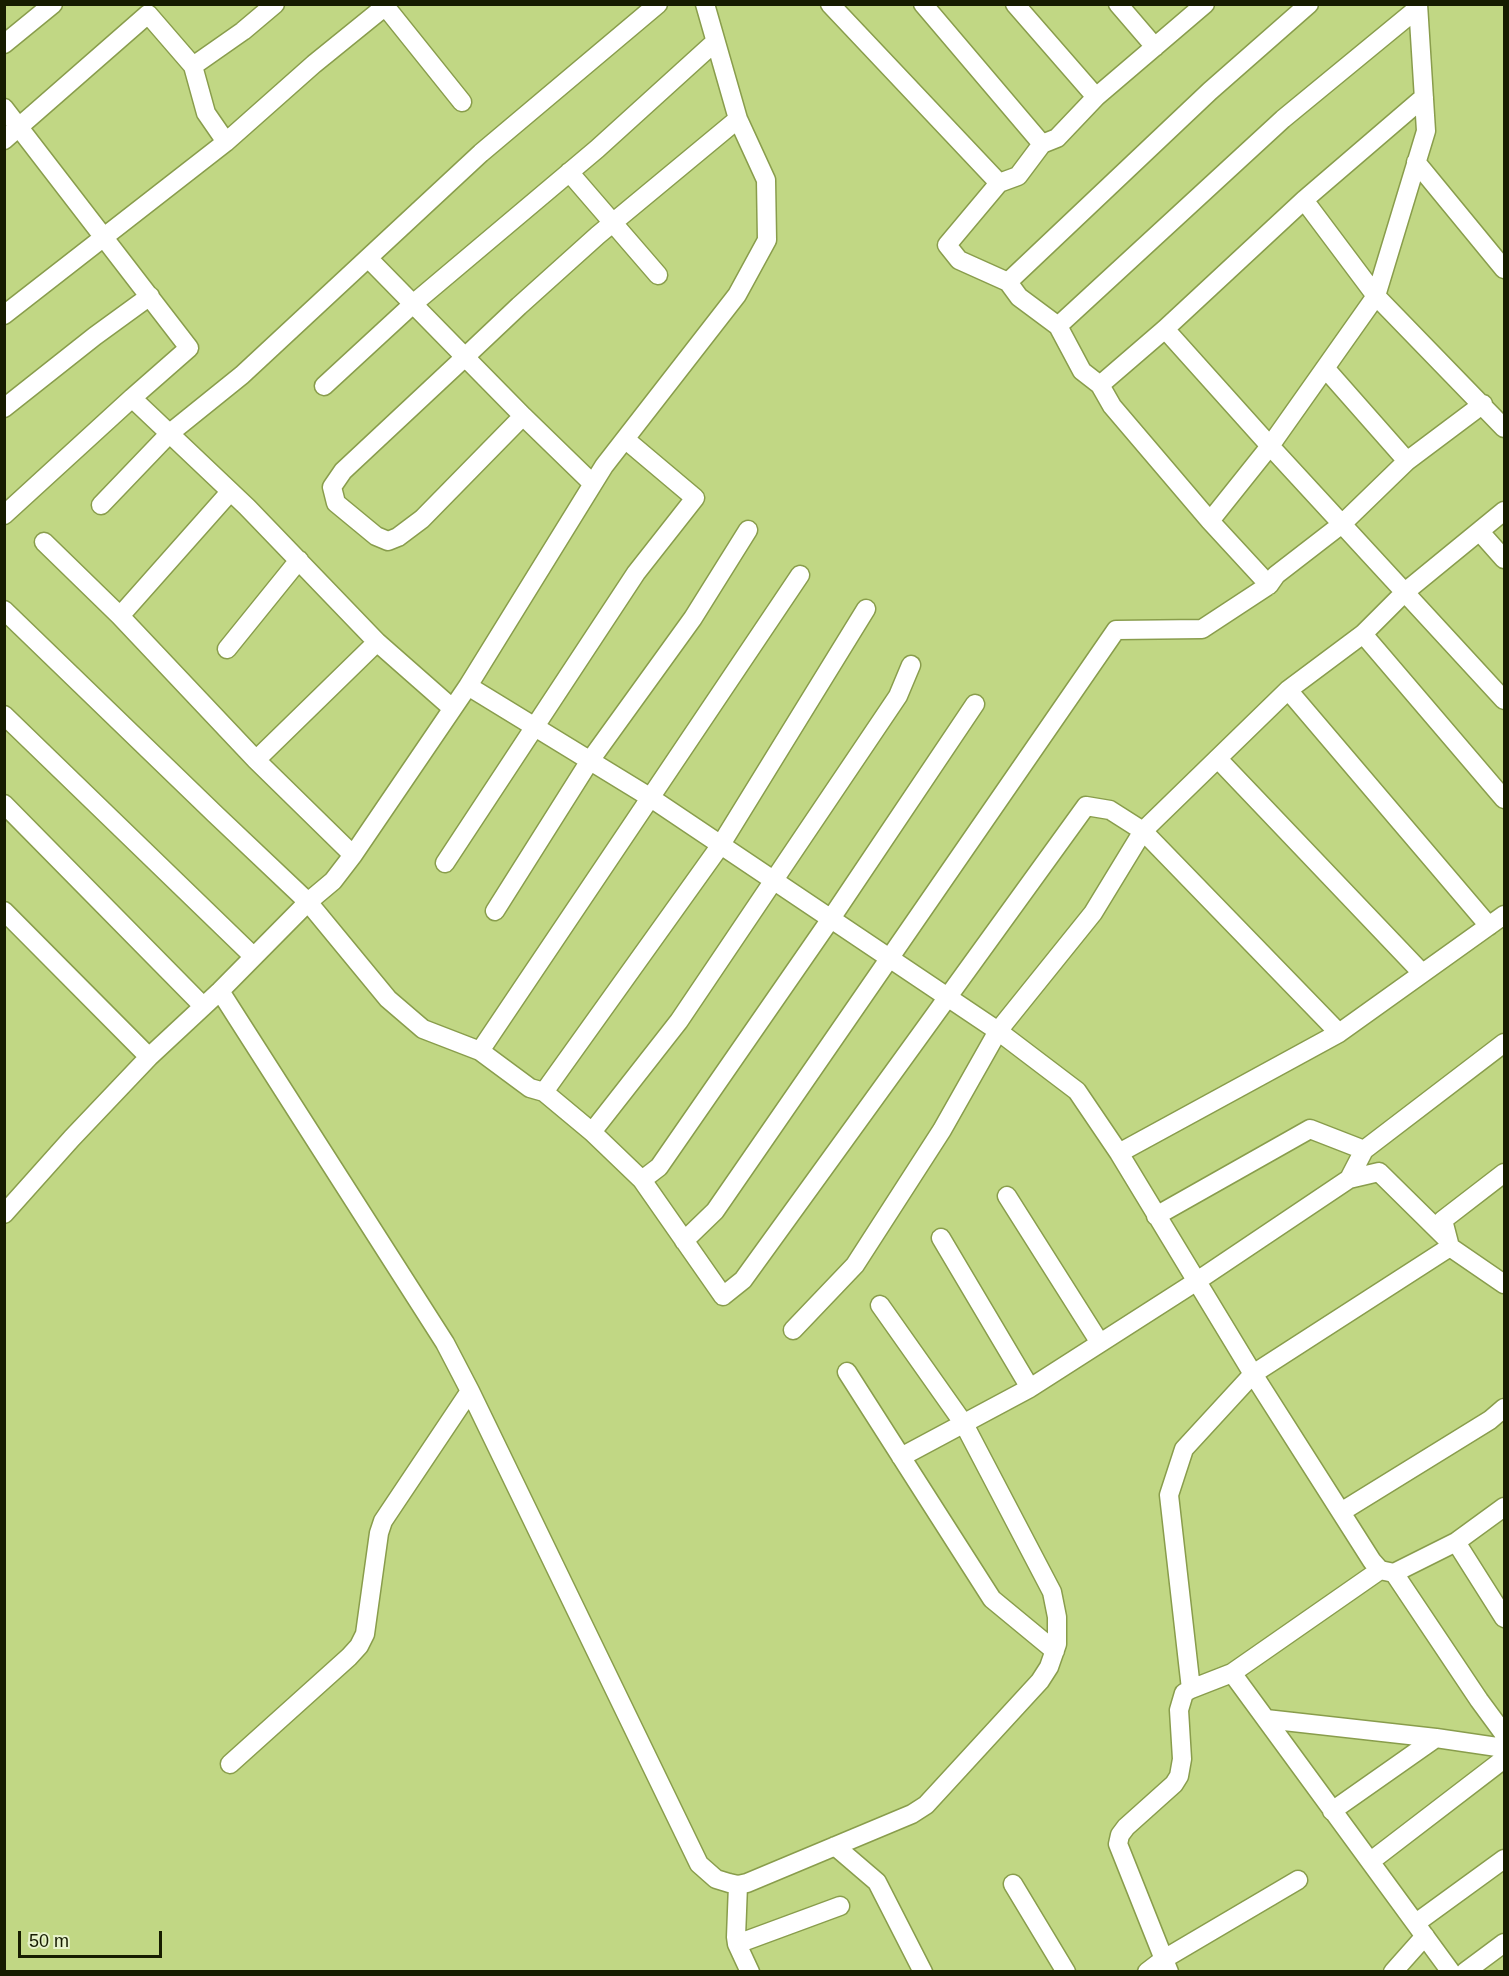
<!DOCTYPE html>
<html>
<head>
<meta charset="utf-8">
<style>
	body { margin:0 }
	#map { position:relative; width:1509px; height:1976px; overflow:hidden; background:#c1d784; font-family:Helvetica,sans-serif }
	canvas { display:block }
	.frame { position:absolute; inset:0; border:6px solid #161c00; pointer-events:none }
	.scale { position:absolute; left:18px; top:1931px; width:144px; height:27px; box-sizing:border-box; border:3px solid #161c00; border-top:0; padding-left:8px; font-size:18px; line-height:21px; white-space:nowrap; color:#161c00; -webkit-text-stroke:4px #e7f3ca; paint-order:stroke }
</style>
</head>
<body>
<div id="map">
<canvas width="1509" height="1976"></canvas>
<div class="frame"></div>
<div class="scale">50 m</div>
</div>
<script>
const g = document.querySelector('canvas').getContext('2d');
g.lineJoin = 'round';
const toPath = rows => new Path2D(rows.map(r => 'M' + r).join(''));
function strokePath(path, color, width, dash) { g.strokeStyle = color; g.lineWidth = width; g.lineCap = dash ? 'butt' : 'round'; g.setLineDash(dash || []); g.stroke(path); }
const minor = toPath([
	[830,4,999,183],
	[923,4,1042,144],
	[1015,4,1096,97],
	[1118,4,1155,47],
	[385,6,462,102],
	[4,44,53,4],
	[193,66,243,31,275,4],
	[4,108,189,348,132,398],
	[4,140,148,14,193,66,206,113,226,142],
	[1416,162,1504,269],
	[569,172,658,275],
	[1304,200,1376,296,1504,428],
	[368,258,465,357,523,416,422,519,398,537,388,541,376,536,336,503,332,487,343,471,465,357,519,306,598,235,738,119],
	[1008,282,1210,91,1309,4],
	[4,315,226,142,314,64,388,4],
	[1058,326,1283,119,1418,8],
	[1165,329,1270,446,1504,700],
	[1325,368,1407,461],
	[1100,385,1165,329,1304,200,1424,97],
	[324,386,413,304,597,149,715,42],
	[4,408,95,336,150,296],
	[523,416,593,484],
	[101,505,170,433,242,375,481,153,658,4],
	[4,515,132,398,247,507,377,642],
	[1210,521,1270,446,1376,296,1426,131,1418,4],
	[1480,532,1504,559],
	[44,542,120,616,256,760,353,855],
	[1269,585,1276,575,1342,524,1407,461,1483,404],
	[4,610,215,814,308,902,388,999,423,1029,480,1051,530,1088,544,1092,592,1132,642,1180,723,1296,743,1280,1086,806,1110,810,1143,831,1339,1033,1119,1153],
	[120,616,230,492],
	[1363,634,1504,799],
	[227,649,299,560],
	[468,686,651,798,998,1031,1077,1091,1119,1153,1253,1374,1372,1561,1380,1570,1394,1573,1479,1700,1504,1734],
	[1288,690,1489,926],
	[4,715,253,956],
	[1218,759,1422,973],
	[256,760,377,642,452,708],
	[4,804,203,1006],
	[445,863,636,573,695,498,625,439],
	[4,911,149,1057],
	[495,911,589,762,693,618,748,530],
	[220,991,445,1343,470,1391,699,1864,716,1879,729,1883,738,1885,747,1883,912,1814,926,1805,1040,1681,1049,1667,1057,1644,1057,1617,1052,1592,964,1424,880,1305],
	[1339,1033,1504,915],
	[480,1051,800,575],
	[544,1092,720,846,866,609],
	[592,1132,679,1021,898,696,911,665],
	[1504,1173,1443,1220,1450,1247,1504,1284],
	[1349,1179,1379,1172,1448,1240],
	[642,1180,659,1167,830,920,975,704],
	[1007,1196,1100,1343],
	[4,1214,72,1138,149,1057,220,991,308,902,333,881,353,855,468,686,604,466,737,295,767,240,766,180,738,119,705,4],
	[1156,1216,1310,1129,1364,1150],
	[941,1238,1030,1388],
	[684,1241,715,1211,1116,630,1202,629,1269,585,1210,521,1112,406,1100,385,1082,371,1058,326,1019,297,1008,282,959,260,947,245,999,183,1018,176,1042,144,1057,138,1096,97,1205,4],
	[793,1330,855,1265,942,1130,998,1031,1093,913,1143,831,1288,690,1363,634,1405,592,1504,511],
	[847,1372,992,1599,1055,1651],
	[901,1457,1030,1388,1197,1281,1349,1179,1364,1150,1504,1043],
	[1341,1512,1490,1420,1504,1408],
	[1456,1542,1504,1618],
	[1380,1570,1232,1673,1451,1972],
	[1394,1573,1456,1542,1504,1507],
	[1191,1689,1169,1495,1184,1449,1253,1374,1450,1247],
	[1266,1719,1436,1738,1504,1748],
	[230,1764,349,1657,359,1646,365,1634,379,1533,383,1521,470,1391],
	[1332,1811,1436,1738],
	[835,1846,877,1882,923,1972],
	[1371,1861,1504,1759],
	[1013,1884,1066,1972],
	[738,1885,736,1937,737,1944,750,1972],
	[1416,1923,1504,1859],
	[737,1944,840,1906],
	[1147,1972,1164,1959,1298,1880],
	[1169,1972,1118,1844,1120,1835,1126,1827,1174,1784,1179,1776,1182,1759,1179,1710,1184,1693,1191,1689,1232,1673],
	[1393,1972,1425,1936],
	[1465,1972,1504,1943]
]);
strokePath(minor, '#899d4c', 21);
strokePath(minor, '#fff', 18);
</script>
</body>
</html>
